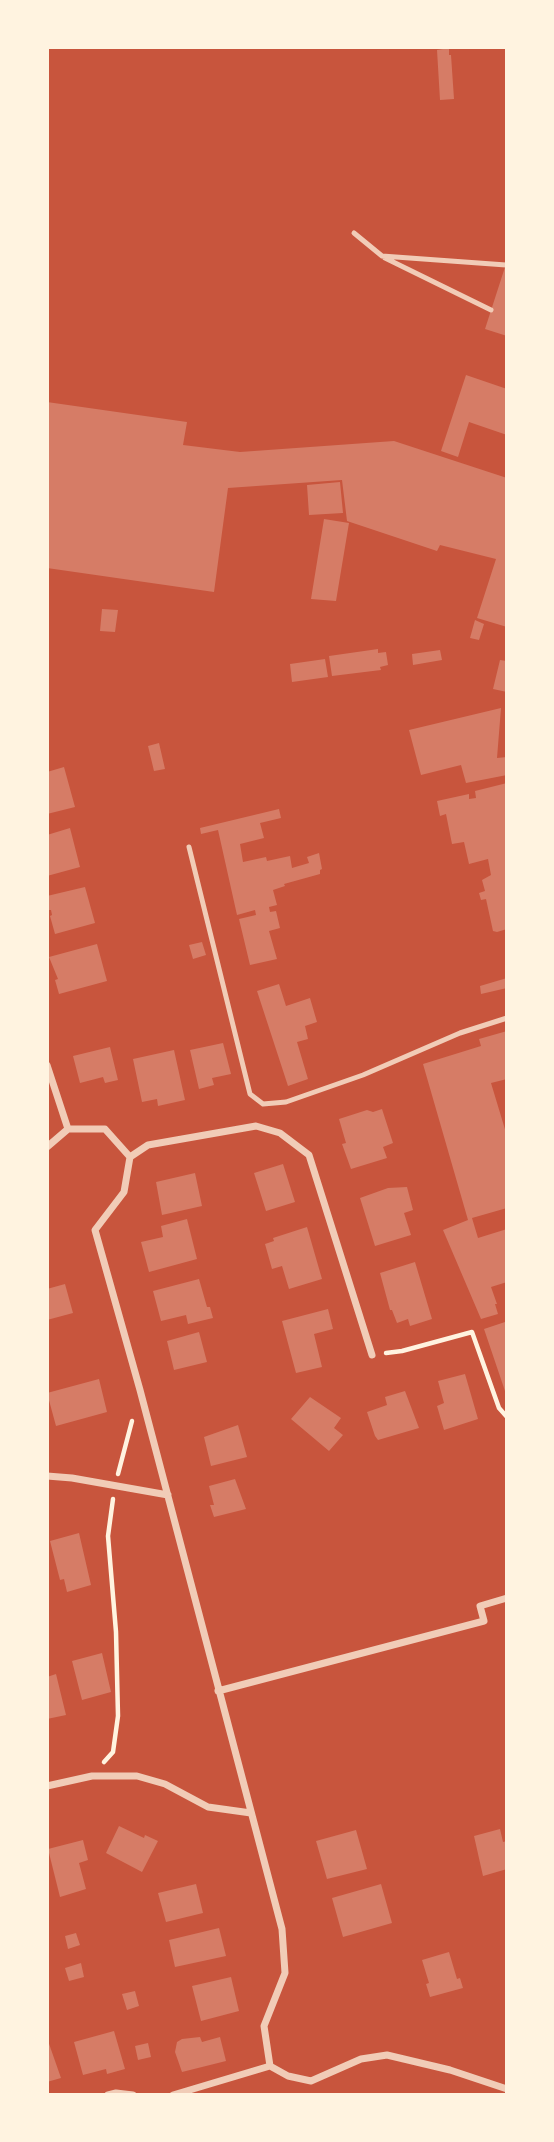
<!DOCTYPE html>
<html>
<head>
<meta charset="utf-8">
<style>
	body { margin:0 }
	#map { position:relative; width:554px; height:2142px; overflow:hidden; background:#c8553d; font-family:"IBM Plex Sans",sans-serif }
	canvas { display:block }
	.frame { position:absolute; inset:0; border:49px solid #fff3e0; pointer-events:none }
</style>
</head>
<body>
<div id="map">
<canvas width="554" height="2142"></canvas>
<div class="frame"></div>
</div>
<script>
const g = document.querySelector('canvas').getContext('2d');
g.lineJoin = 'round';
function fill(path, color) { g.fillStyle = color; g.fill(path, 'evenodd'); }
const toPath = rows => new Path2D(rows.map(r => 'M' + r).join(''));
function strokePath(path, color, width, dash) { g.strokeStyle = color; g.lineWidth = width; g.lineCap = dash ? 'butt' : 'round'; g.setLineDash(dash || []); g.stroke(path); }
fill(toPath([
	[449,48,449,55,451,55,454,99,440,100,437,50],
	[506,264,507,264,507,336,485,329],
	[466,375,507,389,507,435,469,422,458,457,441,451],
	[47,402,187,422,183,445,240,452,394,441,507,478,507,627,477,618,496,559,440,545,437,551,347,521,342,480,228,488,214,592,47,568],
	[340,482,343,513,309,515,307,485],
	[324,519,349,523,336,601,311,599],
	[102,609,118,610,115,632,100,631],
	[475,620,484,624,479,640,470,638],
	[378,649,378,653,386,652,388,665,380,667,381,670,332,676,329,656],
	[440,650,442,660,413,665,412,654],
	[325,659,328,677,292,682,290,664],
	[500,660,507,661,507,692,493,689],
	[501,708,497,758,507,757,507,775,466,783,461,765,421,775,409,730],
	[159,743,165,769,154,771,148,746],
	[64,767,75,807,47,814,47,772],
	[507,783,507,929,497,932,493,931,486,899,481,900,479,893,485,891,482,880,491,875,488,859,469,864,464,842,452,844,446,814,440,816,437,801,469,794,469,799,476,798,475,791],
	[279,809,281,818,260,823,264,838,240,844,243,862,266,857,267,861,290,856,292,868,309,863,307,857,319,853,322,869,320,870,320,874,284,884,285,886,273,890,277,905,269,907,270,912,276,911,280,928,269,931,277,959,250,965,239,919,256,915,255,910,237,915,218,830,201,834,200,828],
	[70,828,80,867,47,876,47,835],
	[85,887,95,923,55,934,50,916,52,915,51,910,47,910,47,896],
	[202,942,206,955,193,959,189,945],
	[97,944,107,981,59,994,55,980,58,979,49,957],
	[507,978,507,988,481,994,480,986],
	[279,984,286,1006,310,998,317,1022,305,1026,308,1039,297,1042,308,1079,288,1086,257,991],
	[507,1031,507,1079,491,1083,507,1136,507,1208,472,1218,478,1238,507,1229,507,1282,491,1287,497,1304,495,1304,498,1314,481,1319,443,1230,468,1220,423,1064,481,1046,479,1039],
	[223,1043,231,1074,212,1078,214,1085,199,1089,190,1050],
	[110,1047,118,1080,105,1083,103,1077,80,1083,73,1056],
	[174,1050,185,1100,158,1106,157,1099,142,1102,133,1059],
	[382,1109,393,1143,383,1147,387,1158,351,1169,342,1144,346,1143,339,1119,367,1110,373,1112],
	[283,1164,295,1202,266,1211,254,1173],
	[195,1173,202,1206,162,1215,156,1182],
	[407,1187,413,1210,404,1213,411,1235,375,1246,360,1198,388,1188],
	[187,1219,197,1259,149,1272,141,1242,163,1237,161,1226],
	[307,1227,322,1279,289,1289,282,1266,272,1269,265,1244,274,1241,273,1238],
	[415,1262,432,1319,410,1326,408,1319,397,1323,392,1310,390,1310,380,1273],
	[199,1279,207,1307,210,1307,213,1318,188,1324,186,1315,161,1321,153,1291],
	[65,1284,73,1313,47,1320,47,1289],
	[328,1309,333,1329,314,1334,322,1367,296,1373,282,1321],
	[505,1322,507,1326,506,1394,484,1329],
	[199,1332,207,1362,174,1370,167,1341],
	[465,1374,478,1419,444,1430,437,1406,444,1403,438,1381],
	[99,1379,107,1412,56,1426,47,1393],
	[405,1391,419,1428,378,1440,375,1436,367,1412,387,1405,385,1397],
	[310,1397,341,1418,334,1428,343,1435,329,1451,291,1419],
	[238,1425,247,1457,211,1466,204,1437],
	[235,1479,246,1509,214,1517,210,1505,214,1505,209,1486],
	[79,1533,91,1585,67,1592,64,1579,60,1580,50,1541],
	[102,1653,111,1692,82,1700,72,1661],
	[56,1674,66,1715,47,1719,47,1677],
	[119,1826,144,1838,145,1835,158,1841,142,1872,106,1853],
	[500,1829,503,1842,507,1841,507,1869,483,1876,474,1836],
	[356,1830,367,1869,327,1879,316,1841],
	[83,1840,88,1860,79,1863,86,1889,60,1897,48,1849],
	[196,1884,203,1913,166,1922,158,1893],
	[381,1884,392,1923,343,1937,332,1898],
	[219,1928,226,1956,175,1967,169,1940],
	[76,1933,80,1945,68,1949,65,1936],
	[449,1952,457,1979,460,1978,463,1988,430,1997,426,1984,429,1983,422,1960],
	[81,1963,84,1977,69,1981,65,1968],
	[231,1977,239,2011,201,2021,192,1986],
	[135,1991,139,2006,127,2010,122,1994],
	[114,2031,125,2069,107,2074,106,2069,83,2075,74,2042],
	[200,2037,202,2042,220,2037,226,2061,182,2072,175,2052,177,2042,182,2039],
	[47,2038,61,2078,47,2082],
	[148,2043,151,2057,138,2060,135,2046]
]), '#d67c66');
strokePath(toPath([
	[386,1353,402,1351,472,1332,499,1408,507,1417],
	[118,1474,132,1421],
	[104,1762,113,1752,118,1716,116,1632,108,1536,113,1499]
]), '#fff3e0', 4.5);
strokePath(toPath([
	[354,233,382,256,506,265],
	[385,258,491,310],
	[189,847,250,1094,263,1104,286,1102,363,1075,460,1033,507,1018]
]), '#f1ccb7', 5);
strokePath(toPath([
	[47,1065,68,1129],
	[47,1147,68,1129,105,1129,130,1157,124,1192,95,1230,140,1390,282,1929,285,1973,264,2026,270,2066,288,2076,311,2081,361,2059,387,2055,450,2070,507,2089],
	[130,1157,148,1145,256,1126,280,1133,309,1155,372,1355],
	[47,1476,72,1478,168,1495],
	[218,1691,484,1621,480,1606,507,1598],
	[47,1786,92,1776,137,1776,165,1784,208,1807,251,1813],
	[108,2095,116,2093,133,2095],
	[173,2095,270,2066]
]), '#f1ccb7', 7);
</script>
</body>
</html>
